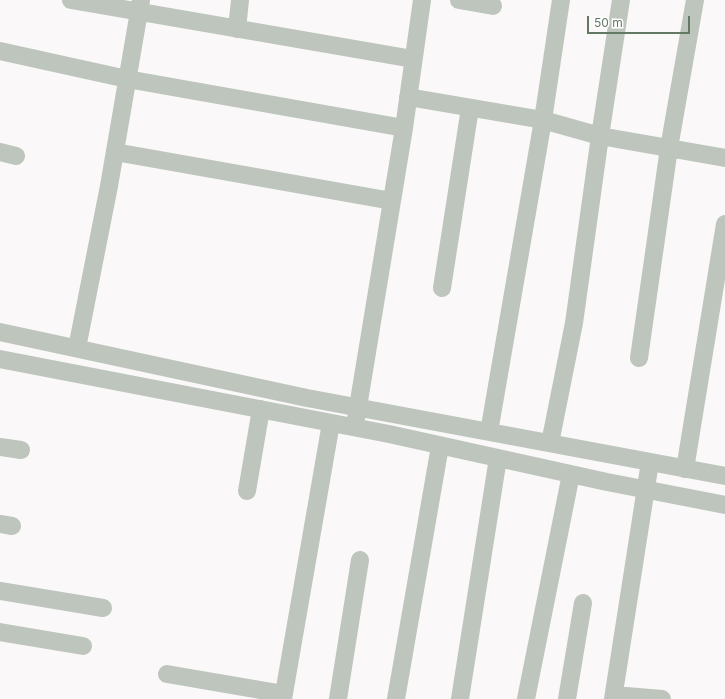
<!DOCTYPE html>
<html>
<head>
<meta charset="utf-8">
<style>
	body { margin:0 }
	#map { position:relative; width:725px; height:699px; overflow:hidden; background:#faf8f9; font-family:Inter,sans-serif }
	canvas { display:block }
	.scale { position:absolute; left:587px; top:16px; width:103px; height:18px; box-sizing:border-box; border:2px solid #647963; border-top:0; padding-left:5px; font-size:12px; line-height:14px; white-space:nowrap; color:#647963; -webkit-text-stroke:3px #fff; paint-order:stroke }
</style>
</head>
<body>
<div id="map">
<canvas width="725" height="699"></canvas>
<div class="scale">50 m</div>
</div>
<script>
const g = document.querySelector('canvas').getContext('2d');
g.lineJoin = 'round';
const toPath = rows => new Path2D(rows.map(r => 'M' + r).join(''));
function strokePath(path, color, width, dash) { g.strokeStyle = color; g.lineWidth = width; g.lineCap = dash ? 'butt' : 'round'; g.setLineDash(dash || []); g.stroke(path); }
strokePath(toPath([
	[71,0,413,59],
	[459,0,493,6],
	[237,29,240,0],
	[0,51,127,79,404,128],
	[408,97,543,120,600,136,725,158],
	[0,152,16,156],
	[115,152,392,201],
	[442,288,470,108],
	[0,332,307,398,725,476],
	[77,348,109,186,141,0],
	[639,358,669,148,695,0],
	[0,359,389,434,607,482,725,505],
	[356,419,404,128,422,0],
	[489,432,543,120,561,0],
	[550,443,574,323,600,136,621,0],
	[0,447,21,450],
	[685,469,725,224],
	[247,491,261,409],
	[0,524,12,526],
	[0,591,103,608],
	[0,632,83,646],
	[167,674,284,694],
	[614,695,662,699],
	[283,699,331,423],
	[338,699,360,560],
	[396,699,440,446],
	[460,699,498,458],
	[526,699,571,474],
	[567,699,583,603],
	[613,699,650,462]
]), '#bdc5bd', 18);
</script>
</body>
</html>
